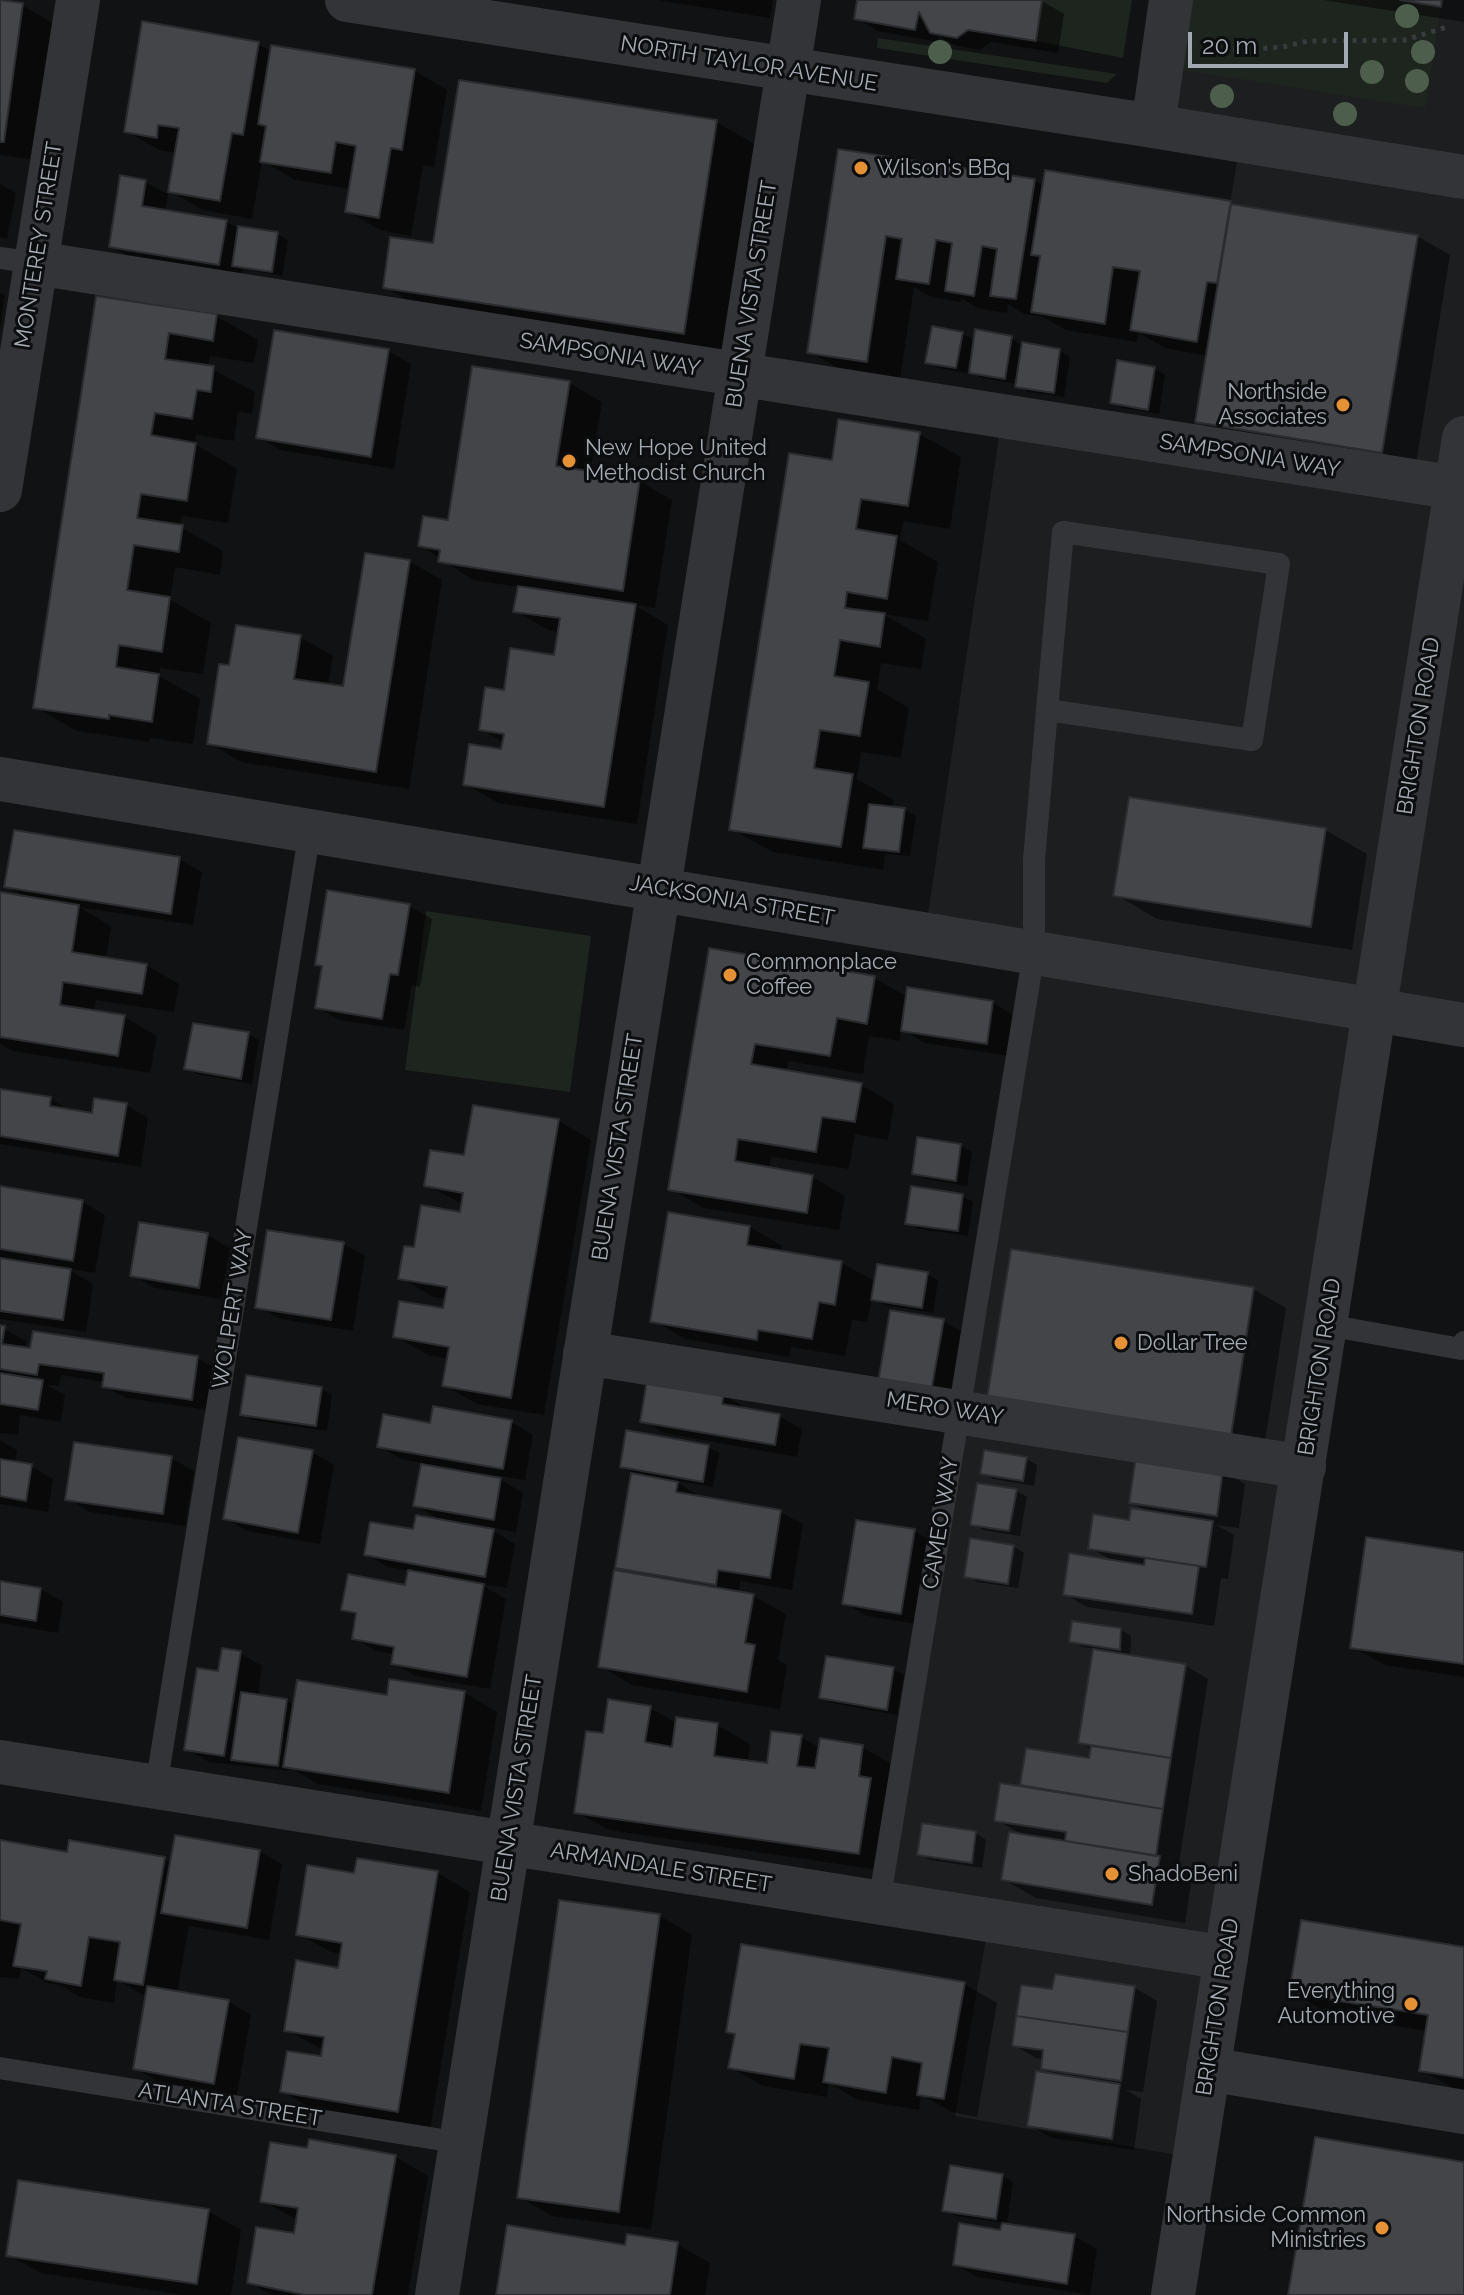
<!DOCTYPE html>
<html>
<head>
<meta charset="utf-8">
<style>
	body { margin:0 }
	#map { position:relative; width:1464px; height:2295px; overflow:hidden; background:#111213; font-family:Raleway,sans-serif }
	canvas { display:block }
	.scale { position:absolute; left:1188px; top:32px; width:160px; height:36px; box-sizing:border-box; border:4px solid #a4aab2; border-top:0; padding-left:10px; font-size:24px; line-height:28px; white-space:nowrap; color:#a4aab2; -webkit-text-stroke:6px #0c0d0e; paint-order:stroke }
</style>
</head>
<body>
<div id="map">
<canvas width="1464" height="2295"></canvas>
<div class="scale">20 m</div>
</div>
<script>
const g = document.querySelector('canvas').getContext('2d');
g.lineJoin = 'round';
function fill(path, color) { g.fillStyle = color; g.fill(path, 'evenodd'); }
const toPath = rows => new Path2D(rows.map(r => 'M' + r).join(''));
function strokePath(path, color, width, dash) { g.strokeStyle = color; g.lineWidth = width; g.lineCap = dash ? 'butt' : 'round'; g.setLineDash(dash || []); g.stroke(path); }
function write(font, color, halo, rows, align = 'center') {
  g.font = font + ' Raleway,sans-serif'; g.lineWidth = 6; g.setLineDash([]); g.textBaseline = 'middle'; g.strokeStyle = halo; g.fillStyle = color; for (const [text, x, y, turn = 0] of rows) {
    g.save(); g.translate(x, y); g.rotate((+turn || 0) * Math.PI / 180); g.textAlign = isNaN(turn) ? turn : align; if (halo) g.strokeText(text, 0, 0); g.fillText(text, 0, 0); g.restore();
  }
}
fill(toPath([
	[1171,0,1464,0,1464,1024,1374,1009,1194,2158,955,2116,989,1921,879,1903,1034,953,925,934,1002,417,1188,446,1195,422,1240,142,1153,126]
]), '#1d1e20');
fill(toPath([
	[1042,0,1132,0,1123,58,1036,41],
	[1181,0,1400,0,1441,7,1425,108,1170,68],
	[878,38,1117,74,1107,83,877,48],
	[426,911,591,936,570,1092,405,1070]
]), '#1e251e');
fill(toPath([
	[657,0,773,0,770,18],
	[859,0,1042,1,1064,14,1058,53,991,42,980,50,954,45,939,36,938,42,878,31,856,18],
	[1323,0,1464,0,1464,22],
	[0,2,22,5,55,24,36,160,0,155],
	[259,44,272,52,273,47,415,71,447,90,434,167,423,165,411,236,380,230,347,211,351,189,295,180,262,161,252,219,203,210,170,191,177,153,159,150,126,131],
	[716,122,758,146,725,357,426,311,385,287,435,246],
	[839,151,1034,180,1044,186,1047,173,1417,236,1450,255,1415,470,1230,439,1197,421,1208,356,1165,348,1139,333,1137,342,1066,330,1041,316,1024,314,1008,304,1007,313,980,309,962,299,961,302,931,297,914,287,900,379,842,370,809,352],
	[145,182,168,194,165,212,226,222,238,228,277,234,288,240,282,276,243,269,242,276,133,259,111,246],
	[0,184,16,193,7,239,0,237],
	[0,293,5,296,0,329],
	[98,298,216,316,258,340,254,363,210,356,208,367,255,392,252,414,238,412,234,441,196,435,195,444,237,469,228,523,182,516,180,527,223,551,220,575,175,567,170,600,211,623,203,674,160,668,159,676,200,699,193,744,150,738,150,742,77,731,35,707],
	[962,334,976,341,1011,338,1022,345,1060,351,1070,357,1064,397,1028,392,1017,384,982,378,971,372,973,360,969,360,967,373,938,368,927,362],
	[388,351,411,364,394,469,280,450,258,437],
	[1155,369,1165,375,1159,414,1123,408,1112,402],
	[569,383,602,402,590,473,639,481,672,500,655,608,634,605,668,625,637,824,498,803,465,784,503,752,504,743,481,729,505,693,556,657,560,632,548,630,515,611,519,587,473,580,420,545,450,522],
	[919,434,961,457,950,529,903,521,900,540,938,562,928,621,883,614,926,639,921,669,881,663,877,689,909,708,901,758,861,752,857,779,894,800,893,808,905,810,916,816,910,856,885,854,883,870,773,852,731,829,834,462],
	[409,561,442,580,409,789,241,762,209,743,231,667,300,637,333,656,328,686,345,688],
	[1325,830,1367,854,1352,950,1157,919,1116,895],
	[179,859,202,872,193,925,79,907,111,926,106,959,146,965,179,984,174,1012,96,1000,94,1012,124,1017,157,1036,150,1073,13,1051,0,1044,0,908,28,898,6,886],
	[409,906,432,919,420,987,412,985,404,1030,339,1020,317,1007,324,968,317,964],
	[711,950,874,978,908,997,993,1003,1015,1016,1009,1056,925,1043,901,1029,900,1041,869,1036,863,1074,788,1061,786,1072,861,1085,894,1104,888,1140,855,1134,849,1169,771,1157,769,1169,812,1177,845,1196,839,1230,703,1208,671,1189],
	[248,1034,259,1040,252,1084,197,1074,186,1067],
	[0,1091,51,1099,72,1112,94,1115,126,1105,148,1118,141,1167,0,1144],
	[475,1107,559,1121,591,1140,544,1415,477,1404,444,1385,449,1359,428,1355,395,1336,445,1310,447,1299,433,1297,401,1278,416,1250,461,1214,463,1204,426,1185,466,1158],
	[919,1139,961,1146,972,1152,967,1186,925,1179,914,1173],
	[0,1188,83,1202,105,1215,95,1273,66,1268,93,1284,86,1332,0,1319],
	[962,1196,973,1202,968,1236,918,1229,908,1223],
	[750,1227,782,1246,781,1252,842,1263,876,1282,927,1274,938,1280,933,1313,884,1305,872,1298,867,1322,852,1320,845,1356,791,1347,789,1357,685,1339,653,1320],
	[207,1235,230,1248,221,1299,155,1288,132,1275],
	[343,1244,365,1256,353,1331,280,1319,257,1306],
	[1253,1289,1286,1308,1263,1454,990,1397],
	[943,1321,966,1334,954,1404,903,1395],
	[0,1327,26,1341,25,1349,197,1358,220,1371,214,1411,126,1398,104,1386,104,1382,61,1375,59,1386,47,1385,65,1395,61,1422,20,1415,18,1435,0,1433],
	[321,1389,332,1395,327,1431,252,1420,242,1414],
	[723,1395,746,1408,779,1416,802,1429,797,1457,664,1433,642,1420],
	[511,1422,533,1435,525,1480,493,1475,523,1493,516,1532,487,1527,515,1544,507,1588,480,1584,506,1599,490,1689,416,1676,393,1663,395,1654,376,1651,354,1638,357,1617,344,1609,407,1588,410,1571,388,1567,366,1554,444,1522,415,1505,423,1463,401,1459,379,1446,432,1425],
	[0,1440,17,1450,15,1464,31,1466,53,1479,48,1512,0,1504],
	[708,1447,719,1453,713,1487,672,1480,700,1496,780,1512,803,1524,792,1590,740,1581,739,1593,753,1596,786,1614,778,1660,787,1665,780,1709,632,1685,600,1666,631,1575,617,1567,633,1473,622,1466],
	[312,1452,334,1465,320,1544,247,1531,225,1518],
	[171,1458,194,1471,185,1526,90,1512,68,1499],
	[1027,1459,1037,1465,1034,1486,993,1479,982,1473],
	[1223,1471,1245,1484,1239,1528,1216,1525,1234,1535,1228,1579,1221,1578,1214,1626,1087,1607,1065,1594,1115,1562,1090,1548,1149,1513,1131,1502],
	[1016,1491,1027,1497,1020,1536,983,1530,972,1524],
	[914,1531,936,1544,923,1625,867,1616,844,1603],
	[1013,1546,1024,1553,1018,1588,977,1582,966,1576],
	[1464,1554,1464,1677,1385,1665,1352,1647],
	[0,1583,41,1589,63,1602,58,1633,0,1623],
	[1121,1630,1131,1636,1130,1657,1186,1666,1208,1679,1178,1869,1192,1877,1185,1923,1036,1898,1003,1879,1025,1836,996,1820,1022,1788,1028,1751,1090,1761,1092,1749,1080,1742,1095,1649,1082,1647,1072,1641],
	[240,1653,262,1666,258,1696,286,1700,295,1706,389,1697,391,1681,465,1693,497,1712,481,1811,318,1784,289,1767,288,1771,209,1762,186,1749,220,1673],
	[893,1669,904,1675,897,1715,832,1703,822,1697],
	[650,1708,677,1723,717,1725,750,1744,748,1762,768,1765,801,1737,820,1748,862,1747,895,1766,892,1872,609,1830,576,1812,605,1735],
	[923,1825,976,1833,986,1840,982,1868,930,1860,919,1854],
	[0,1842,69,1854,164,1859,172,1863,259,1851,282,1864,269,1940,189,1926,177,1993,229,2002,251,2015,237,2095,157,2081,135,2068,147,1997,117,1980,114,2003,80,1997,60,1985,48,1983,21,1968,19,1979,0,1977],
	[358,1860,438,1873,470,1892,430,2130,314,2110,282,2091,322,2059,324,2050,286,2030,340,1970,342,1954,331,1952,298,1934,356,1875],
	[560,1902,660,1916,692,1935,651,2229,552,2216,519,2197],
	[1464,1949,1464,2094,1421,2070,1427,2031,1333,2016,1291,1992],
	[1056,1976,1135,1988,1157,2001,1143,2092,1126,2090,1141,2099,1134,2150,1052,2138,1029,2125,1058,2077,1043,2068,1044,2059,1036,2058,1014,2045,1054,1992],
	[964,1984,997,2003,977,2117,952,2112,921,2095,919,2110,858,2100,829,2083,827,2097,763,2086,730,2067,736,2036,728,2031],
	[396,2157,428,2176,408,2295,271,2295,249,2282,295,2236,298,2220,262,2201],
	[1003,2176,1013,2182,1007,2225,1074,2236,1097,2249,1090,2295,977,2277,955,2264,1002,2232,1004,2223,955,2216,945,2210],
	[208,2211,241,2230,231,2295,184,2295,41,2273,8,2255],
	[677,2244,710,2263,705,2295,498,2295,627,2247]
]), '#0007');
const building = toPath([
	[0,0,23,3,4,142,0,142,0,0],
	[857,0,1042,0,1036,41,968,30,957,38,930,33,919,12,915,30,854,19,857,0],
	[1400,0,1442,0,1441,7,1400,0],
	[142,21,259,42,243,135,232,133,220,201,168,192,179,128,158,125,157,138,124,132,142,21],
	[271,45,415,69,402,150,391,148,379,218,345,212,356,146,336,142,331,173,260,162,266,126,258,124,271,45],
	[459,80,717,120,684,334,383,288,390,237,433,243,459,80],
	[838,149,1035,179,1016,299,990,296,997,249,982,246,974,296,945,291,952,243,936,240,929,284,896,279,902,239,886,236,867,362,807,353,838,149],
	[1045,170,1231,201,1217,283,1207,282,1197,342,1130,330,1140,271,1113,267,1105,324,1031,312,1040,256,1031,255,1045,170],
	[120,175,146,180,142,206,227,220,219,265,109,247,120,175],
	[1231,204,1418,235,1382,453,1195,422,1231,204],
	[238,226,278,232,272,272,232,266,238,226],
	[96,296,217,314,213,341,169,333,165,359,214,366,211,392,197,390,192,419,155,413,151,435,196,443,187,501,141,494,137,518,183,525,179,552,134,545,127,590,170,597,162,652,119,645,116,667,159,674,152,722,109,715,109,719,33,708,96,296],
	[932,326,963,332,956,368,925,363,932,326],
	[975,329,1012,336,1005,379,969,373,975,329],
	[274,330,389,349,371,457,256,438,274,330],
	[1022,342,1060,349,1054,393,1015,387,1022,342],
	[1117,360,1155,367,1148,410,1110,403,1117,360],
	[472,366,570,381,556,466,640,479,623,591,438,562,440,550,418,546,423,516,448,520,472,366],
	[838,419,920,432,908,506,861,499,856,529,897,536,887,599,847,592,845,608,885,613,880,647,840,640,834,676,869,682,860,736,820,730,814,768,853,774,841,847,729,830,789,453,832,460,838,419],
	[365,553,410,560,376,772,207,744,219,664,229,665,236,625,301,635,294,679,343,686,365,553],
	[518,586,636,604,604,807,463,785,469,744,501,749,504,734,479,730,485,687,504,690,510,648,554,655,560,618,513,612,518,586],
	[1129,797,1326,828,1311,927,1113,896,1129,797],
	[869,804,905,808,899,852,863,848,869,804],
	[14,830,180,857,171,914,4,887,14,830],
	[327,890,410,904,398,975,390,974,382,1019,315,1008,322,966,315,965,327,890],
	[0,892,79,905,72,952,147,964,142,994,63,982,60,1005,125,1015,118,1056,0,1037,0,892],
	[709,948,875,976,867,1024,837,1018,830,1056,755,1044,751,1064,862,1083,855,1122,822,1117,816,1152,738,1139,735,1161,813,1175,807,1213,668,1190,709,948],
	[907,987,993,1001,987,1044,901,1031,907,987],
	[193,1023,249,1032,241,1079,184,1069,193,1023],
	[0,1089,51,1097,50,1106,92,1113,94,1098,127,1103,118,1156,0,1136,0,1089],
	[473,1105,559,1119,511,1398,442,1386,449,1347,393,1337,399,1301,443,1308,447,1287,398,1279,404,1246,414,1247,421,1205,460,1212,463,1193,424,1186,430,1150,464,1155,473,1105],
	[917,1137,961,1144,956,1181,912,1174,917,1137],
	[0,1186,83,1200,73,1261,0,1249,0,1186],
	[911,1186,963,1194,958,1231,905,1224,911,1186],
	[668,1212,750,1226,747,1245,842,1261,835,1305,819,1302,812,1339,758,1330,757,1340,650,1322,668,1212],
	[139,1222,208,1233,199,1288,130,1276,139,1222],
	[267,1230,344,1242,331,1320,255,1308,267,1230],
	[1011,1249,1254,1287,1231,1436,987,1398,1011,1249],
	[0,1258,71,1269,63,1320,0,1311,0,1258],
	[877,1264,928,1272,922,1308,871,1300,877,1264],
	[890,1310,944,1319,931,1392,878,1383,890,1310],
	[0,1325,5,1326,2,1344,30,1348,33,1331,198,1356,192,1400,102,1387,104,1373,39,1364,37,1375,0,1369,0,1325],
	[0,1373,43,1380,38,1410,0,1404,0,1373],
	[246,1375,322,1387,316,1426,240,1415,246,1375],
	[647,1380,724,1393,722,1404,780,1414,775,1445,640,1422,647,1380],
	[433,1406,512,1420,503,1469,377,1447,383,1414,430,1423,433,1406],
	[626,1430,709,1445,703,1482,620,1467,626,1430],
	[238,1437,313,1450,298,1533,223,1519,238,1437],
	[74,1442,172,1456,163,1514,65,1500,74,1442],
	[984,1450,1027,1457,1023,1481,980,1474,984,1450],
	[1136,1456,1223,1469,1217,1516,1129,1503,1136,1456],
	[0,1459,32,1464,26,1501,0,1496,0,1459],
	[421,1464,501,1478,494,1520,413,1506,421,1464],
	[631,1473,678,1482,676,1492,781,1510,770,1578,718,1570,716,1585,615,1568,631,1473],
	[977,1483,1017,1489,1009,1531,970,1525,977,1483],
	[1131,1508,1213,1521,1206,1567,1088,1549,1093,1514,1129,1520,1131,1508],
	[416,1515,494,1529,485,1577,364,1555,370,1522,413,1529,416,1515],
	[856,1520,915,1529,901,1614,842,1604,856,1520],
	[1366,1537,1464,1552,1464,1664,1350,1648,1366,1537],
	[970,1538,1014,1545,1008,1584,964,1577,970,1538],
	[1069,1553,1144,1565,1145,1558,1199,1566,1192,1614,1063,1595,1069,1553],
	[408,1570,484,1584,467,1677,391,1664,394,1647,352,1639,356,1613,341,1610,348,1574,405,1585,408,1570],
	[614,1570,754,1594,745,1643,755,1645,747,1692,598,1667,614,1570],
	[0,1581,41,1588,36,1621,0,1615,0,1581],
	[1072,1621,1121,1628,1120,1650,1069,1642,1072,1621],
	[222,1648,241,1651,224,1756,184,1750,197,1668,218,1671,222,1648],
	[1093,1649,1186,1664,1171,1758,1078,1743,1093,1649],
	[826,1656,894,1667,887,1710,819,1698,826,1656],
	[389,1679,465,1691,449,1793,283,1767,297,1680,387,1695,389,1679],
	[241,1692,287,1699,278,1766,231,1760,241,1692],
	[608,1699,651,1706,645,1742,672,1747,676,1717,718,1723,714,1756,767,1763,771,1731,802,1735,797,1766,815,1768,820,1738,863,1745,859,1776,871,1778,859,1854,574,1813,586,1731,603,1733,608,1699],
	[1091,1746,1171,1758,1163,1809,1020,1785,1026,1748,1089,1758,1091,1746],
	[1000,1783,1163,1809,1156,1856,1065,1841,1066,1832,994,1821,1000,1783],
	[922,1823,976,1831,972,1863,917,1855,922,1823],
	[1009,1832,1160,1856,1152,1905,1001,1880,1009,1832],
	[175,1835,260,1850,247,1928,161,1913,175,1835],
	[0,1840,67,1852,69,1840,165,1857,143,1985,114,1980,120,1942,89,1937,81,1986,45,1979,47,1971,13,1966,21,1924,0,1920,0,1840],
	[357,1858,438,1871,398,2112,280,2092,287,2051,321,2056,324,2037,284,2031,296,1960,338,1968,342,1943,296,1935,307,1865,354,1873,357,1858],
	[559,1900,660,1914,619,2212,517,2198,559,1900],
	[1301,1920,1464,1947,1464,2078,1419,2071,1428,2015,1289,1993,1301,1920],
	[741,1944,965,1982,944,2099,917,2095,922,2063,892,2057,886,2093,823,2082,829,2048,800,2044,794,2079,728,2068,735,2034,726,2032,741,1944],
	[1055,1974,1135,1986,1128,2032,1016,2016,1021,1985,1052,1989,1055,1974],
	[147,1986,229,2000,214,2084,133,2069,147,1986],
	[1016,2016,1128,2032,1121,2081,1041,2069,1043,2050,1012,2046,1016,2016],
	[1036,2071,1120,2084,1112,2139,1027,2126,1036,2071],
	[1315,2137,1464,2162,1464,2295,1288,2295,1315,2137],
	[309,2139,396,2155,372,2295,305,2295,247,2283,256,2227,294,2233,298,2208,260,2202,270,2142,307,2148,309,2139],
	[950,2165,1003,2174,996,2219,942,2211,950,2165],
	[18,2180,209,2209,197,2284,6,2256,18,2180],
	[959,2223,1000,2230,1002,2223,1075,2234,1067,2284,953,2265,959,2223],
	[507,2225,625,2245,627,2234,678,2242,670,2295,496,2295,507,2225]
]);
fill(building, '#434548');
strokePath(building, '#2b2c2f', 2);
strokePath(toPath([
	[1214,54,1221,51,1283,47,1308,41,1405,40,1450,26]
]), '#393b3e', 5, [4, 6]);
strokePath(toPath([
	[0,258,36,263],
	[1327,1325,1461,1349,1464,1342],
	[156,1787,310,830],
	[879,1903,1034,952,1034,860,1047,710,1063,532,1279,564,1252,740,1047,710],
	[0,2068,461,2143]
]), '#333437', 22);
strokePath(toPath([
	[347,0,1153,126],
	[1171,0,1153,126,1464,177],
	[36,263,1457,488],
	[0,490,78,0],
	[0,779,1464,1025],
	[585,1353,1304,1467],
	[0,1762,1226,1958],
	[1208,2069,1464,2112],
	[437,2295,799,0]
]), '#333437', 44);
strokePath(toPath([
	[1173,2295,1464,438]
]), '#333437', 44);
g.fillStyle = '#4d5e4d';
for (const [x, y] of [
	[1407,16],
	[940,52],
	[1423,52],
	[1372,72],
	[1417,81],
	[1222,96],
	[1345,114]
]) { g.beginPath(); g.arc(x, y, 12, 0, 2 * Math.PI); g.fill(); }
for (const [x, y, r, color] of [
	[861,168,8,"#e59237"],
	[1343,405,8,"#e59237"],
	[569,461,8,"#e59237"],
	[730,975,8,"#e59237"],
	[1121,1343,8,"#e59237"],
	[1112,1874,8,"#e59237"],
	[1411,2004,8,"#e59237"],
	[1382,2228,8,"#e59237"]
]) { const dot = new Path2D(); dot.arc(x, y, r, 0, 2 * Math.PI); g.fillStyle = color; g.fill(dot); strokePath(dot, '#0c0d0e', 3); }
write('22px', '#a4aab2', '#0c0d0e', [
	["NORTH TAYLOR AVENUE",749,64,9],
	["MONTEREY STREET",39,245,-81],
	["BUENA VISTA STREET",752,294,-81],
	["SAMPSONIA WAY",610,355,9],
	["SAMPSONIA WAY",1250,456,9],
	["BRIGHTON ROAD",1419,726,-81],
	["JACKSONIA STREET",732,901,10],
	["BUENA VISTA STREET",618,1147,-81],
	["WOLPERT WAY",233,1309,-81],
	["BRIGHTON ROAD",1320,1367,-81],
	["MERO WAY",945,1409,9],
	["CAMEO WAY",941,1523,-81],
	["BUENA VISTA STREET",517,1788,-81],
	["ARMANDALE STREET",661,1868,9],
	["BRIGHTON ROAD",1218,2007,-81],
	["ATLANTA STREET",230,2105,9]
]);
write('22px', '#a4aab2', '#0c0d0e', [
	["Wilson's BBq",877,168],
	["Northside",1327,392,"right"],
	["Associates",1327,417,"right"],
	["New Hope United",585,448],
	["Methodist Church",585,473],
	["Commonplace",746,962],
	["Coffee",746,987],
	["Dollar Tree",1137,1343],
	["ShadoBeni",1128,1874],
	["Everything",1395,1991,"right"],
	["Automotive",1395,2016,"right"],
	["Northside Common",1366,2215,"right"],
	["Ministries",1366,2240,"right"]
], 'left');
</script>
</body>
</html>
